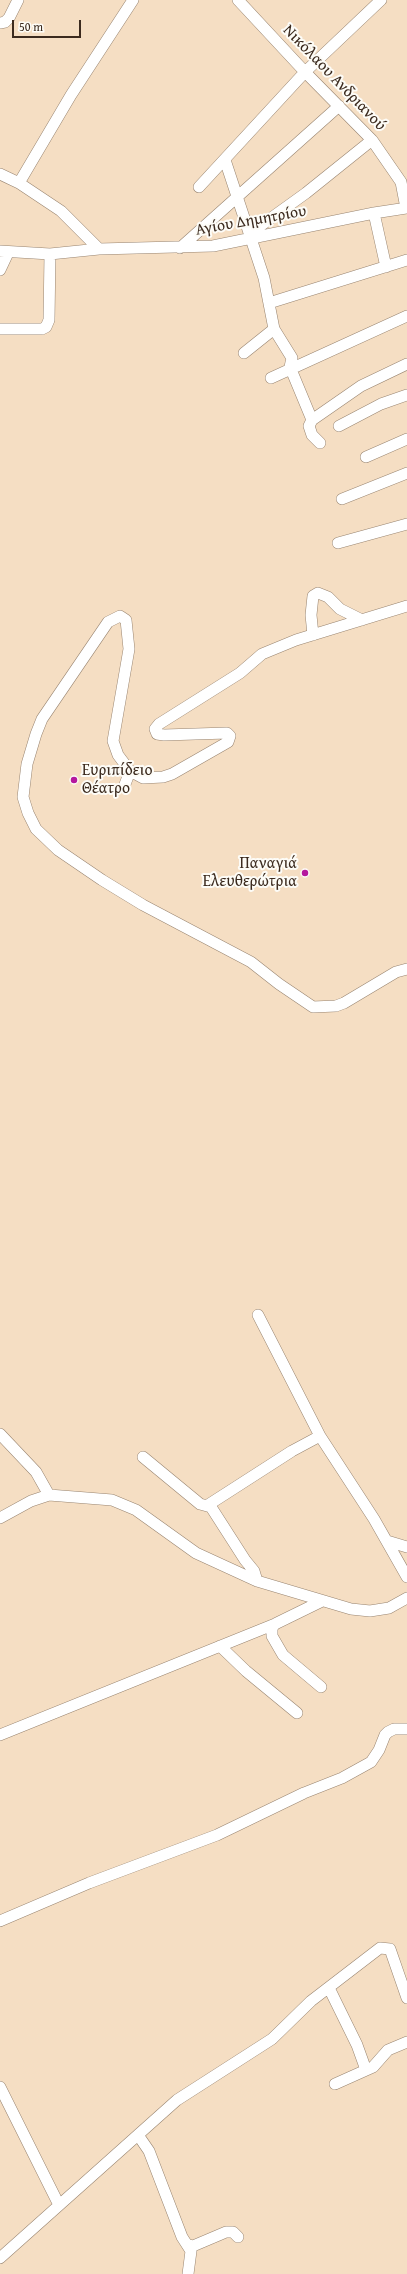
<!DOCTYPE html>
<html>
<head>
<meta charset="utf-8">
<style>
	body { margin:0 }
	#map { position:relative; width:407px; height:2274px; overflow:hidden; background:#f5dec3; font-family:"Gentium Book Plus",serif }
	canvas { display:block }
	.scale { position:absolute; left:12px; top:20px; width:69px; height:18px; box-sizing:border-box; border:2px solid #3b2a1e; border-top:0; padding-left:5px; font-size:12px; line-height:14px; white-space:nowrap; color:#3b2a1e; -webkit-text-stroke:3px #fdfcf7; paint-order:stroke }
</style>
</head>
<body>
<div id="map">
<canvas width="407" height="2274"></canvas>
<div class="scale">50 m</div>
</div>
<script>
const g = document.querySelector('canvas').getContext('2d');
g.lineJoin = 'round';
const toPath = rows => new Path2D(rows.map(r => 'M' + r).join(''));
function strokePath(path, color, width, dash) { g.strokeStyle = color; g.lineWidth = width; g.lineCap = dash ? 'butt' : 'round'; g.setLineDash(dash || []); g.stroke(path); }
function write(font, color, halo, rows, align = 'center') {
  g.font = font + ' "Gentium Book Plus",serif'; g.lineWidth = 4; g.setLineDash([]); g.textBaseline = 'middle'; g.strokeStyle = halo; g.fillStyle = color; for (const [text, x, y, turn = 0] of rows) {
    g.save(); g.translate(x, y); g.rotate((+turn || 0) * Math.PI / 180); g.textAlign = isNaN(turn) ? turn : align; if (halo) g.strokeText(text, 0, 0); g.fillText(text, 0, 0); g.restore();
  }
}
const minor = toPath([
	[238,0,305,72,372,140,401,182,406,208],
	[0,23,5,22,9,18,18,0],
	[225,160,264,278,274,329,292,358,290,367,312,420,309,426,312,435,320,443],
	[0,174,19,183,61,211,99,249],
	[19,183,71,95,133,0],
	[199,187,305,72,381,0],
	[374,213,386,267],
	[249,234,306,193,372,140],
	[180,248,339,106],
	[0,251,50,254,99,249,213,246,374,213,407,208],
	[0,270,8,253],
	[269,303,407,260],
	[0,329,42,329,46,327,49,320,50,254],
	[244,353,274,329],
	[271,378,407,316],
	[312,420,361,386,407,364],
	[339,426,381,404,407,395],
	[366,457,407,439],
	[342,499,407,473],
	[338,543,407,524],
	[313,635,311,615,313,596,318,593,328,597,340,609,362,620],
	[130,771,143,778,163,777,172,774,228,742,230,736,227,733,164,735,157,734,155,729,159,724,240,673,262,654,296,640,407,606],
	[124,787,130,771,118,755,113,741,129,649,126,620,120,616,108,622,42,719,36,734,27,764,23,797,28,813,36,829,58,850,102,880,143,905,251,962,279,984,313,1007,336,1006,344,1003,396,972,407,969],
	[258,1315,320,1436,374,1519,407,1577],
	[0,1434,36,1472,49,1495],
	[143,1457,200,1504,211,1507,245,1560,254,1571,257,1581],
	[208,1505,292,1451,320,1436],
	[0,1518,31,1501,49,1495,112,1500,136,1510,196,1553,257,1581,351,1609,370,1611,389,1608,407,1598],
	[387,1541,407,1547],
	[275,1624,272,1628,272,1636,283,1655,321,1687],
	[220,1646,246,1671,297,1713],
	[0,1735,275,1624,322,1601],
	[0,1921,89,1883,217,1835,304,1793,342,1778,371,1762,379,1750,385,1735,388,1732,394,1729,407,1729],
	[329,1988,357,2045,366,2070],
	[335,2084,373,2067,388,2050,407,2042],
	[0,2087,59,2205],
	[138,2135,149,2151,182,2237,191,2251,188,2274],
	[188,2245,193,2246,226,2232,233,2232,238,2237],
	[0,2258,177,2100,272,2039,311,2001,380,1948,390,1949,407,1998]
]);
strokePath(minor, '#988470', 12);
strokePath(minor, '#fff', 11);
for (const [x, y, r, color] of [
	[74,780,4,"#b5179e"],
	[305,873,4,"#b5179e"]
]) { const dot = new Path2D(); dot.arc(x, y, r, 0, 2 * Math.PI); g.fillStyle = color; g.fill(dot); strokePath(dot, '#fdfcf7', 1.5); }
write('16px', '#3b2a1e', '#fdfcf7', [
	["Νικόλαου Ανδριανού",334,78,46],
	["Αγίου Δημητρίου",251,221,-10]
]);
write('16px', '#3b2a1e', '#fdfcf7', [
	["Ευριπίδειο",82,771],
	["Θέατρο",82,789],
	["Παναγιά",297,864,"right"],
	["Ελευθερώτρια",297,882,"right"]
], 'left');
</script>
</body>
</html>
